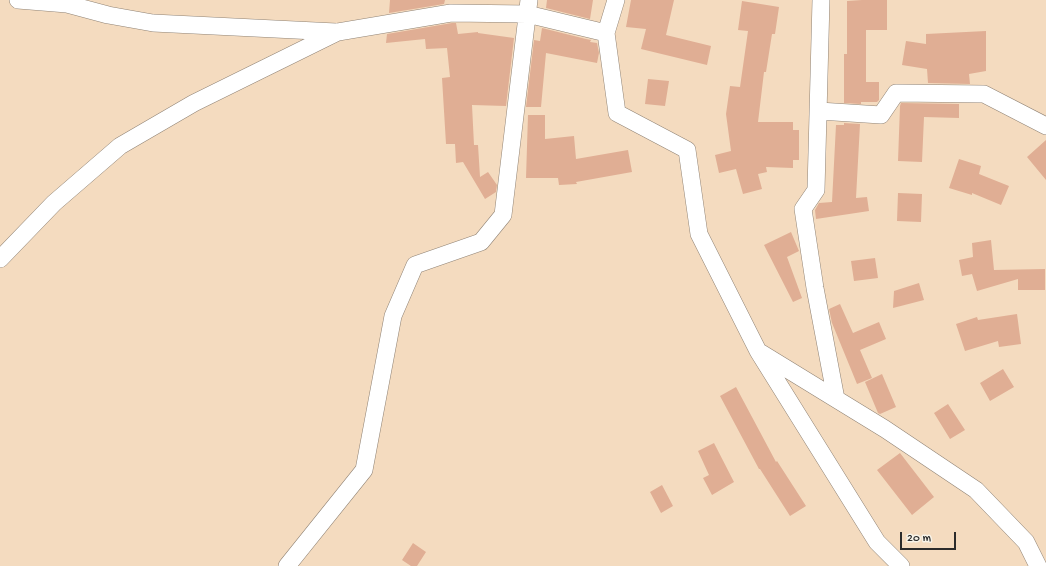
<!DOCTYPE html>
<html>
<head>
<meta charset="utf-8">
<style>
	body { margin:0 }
	#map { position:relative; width:1046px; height:566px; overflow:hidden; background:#f4dbbf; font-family:"Gochi Hand",sans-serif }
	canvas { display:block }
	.scale { position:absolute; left:900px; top:532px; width:56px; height:18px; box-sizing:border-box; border:2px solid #2b2b2b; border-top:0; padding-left:5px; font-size:12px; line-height:14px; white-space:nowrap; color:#2b2b2b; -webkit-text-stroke:3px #f7f3e8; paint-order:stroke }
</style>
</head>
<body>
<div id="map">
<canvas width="1046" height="566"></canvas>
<div class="scale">20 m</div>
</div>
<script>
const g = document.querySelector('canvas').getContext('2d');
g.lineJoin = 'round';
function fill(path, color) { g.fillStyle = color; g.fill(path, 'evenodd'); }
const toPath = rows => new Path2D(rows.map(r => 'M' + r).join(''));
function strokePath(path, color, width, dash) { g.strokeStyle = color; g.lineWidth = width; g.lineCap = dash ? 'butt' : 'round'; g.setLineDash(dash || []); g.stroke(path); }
fill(toPath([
	[390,0,445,0,444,4,389,13],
	[547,0,593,0,590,19,546,8],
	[631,0,674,0,666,35,711,46,707,65,641,49,646,29,626,27],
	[862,0,887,0,887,30,866,30,866,82,879,82,879,100,877,102,861,102,861,104,844,103,844,54,847,54,847,1],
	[742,1,779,7,775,34,772,34,766,72,764,72,758,122,793,122,793,130,799,130,799,160,793,160,793,168,766,167,767,172,758,174,762,189,743,194,736,169,719,173,715,155,731,151,726,114,730,86,740,87,748,31,738,30],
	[452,23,456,23,458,34,478,32,478,33,514,38,506,106,472,105,474,145,478,145,480,177,488,172,497,185,496,192,485,199,463,162,456,163,455,144,446,144,442,78,450,77,447,48,426,49,425,39,386,43,387,34],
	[542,28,586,39,591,40,590,42,597,43,599,53,597,63,546,53,541,107,526,107,534,40,540,41],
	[986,31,986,71,969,74,970,84,928,83,927,69,902,65,906,41,926,44,926,34],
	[648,79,669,81,665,106,645,104],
	[901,103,959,104,959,118,924,117,922,162,898,161,900,106],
	[528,115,545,115,545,139,574,136,576,159,628,150,632,172,576,182,577,184,559,185,558,178,526,178],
	[844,123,860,124,856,198,867,197,869,211,816,219,815,210,819,203,832,202,836,125,844,125],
	[1046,140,1046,180,1027,157],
	[959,159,981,166,979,174,1009,186,1001,205,972,193,972,195,949,188],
	[898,193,922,194,921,222,897,221],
	[791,232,799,251,787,257,802,298,793,302,764,245],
	[991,240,994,270,1045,269,1045,290,1018,290,1018,279,977,291,972,274,962,276,959,260,973,257,972,243],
	[875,258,878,278,854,281,851,261],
	[919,283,924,300,893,308,894,291],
	[840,304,853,333,879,322,886,339,860,350,872,378,857,384,832,323,829,309],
	[1017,314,1021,344,999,347,998,341,965,351,956,324,977,317,978,320],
	[1003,369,1014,387,990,401,980,383],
	[882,374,896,407,880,414,878,413,865,382],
	[736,387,776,462,777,461,806,506,790,516,760,469,759,469,720,396],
	[948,404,965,430,950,439,934,413],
	[714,443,734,482,712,495,703,478,709,475,698,451],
	[900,453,934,497,912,515,877,470],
	[662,485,673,506,661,513,650,492],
	[413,543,426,552,417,566,411,566,402,560]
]), '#e0ae94');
const minor = toPath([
	[18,0,67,4,108,15,153,23,336,32],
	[616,0,606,33,617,113,687,150,699,234,758,351,877,542,901,566],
	[821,0,816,190,803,209,815,288,836,399],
	[819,111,881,115,896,93,984,94,1046,126],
	[0,259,54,203,120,146,194,103,338,32,451,13,527,14,606,33],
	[761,353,885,429,976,490,1026,542,1038,566],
	[287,566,364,470,393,316,415,265,481,242,503,215,529,0]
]);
strokePath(minor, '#908375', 18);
strokePath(minor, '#fff', 17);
</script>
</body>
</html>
